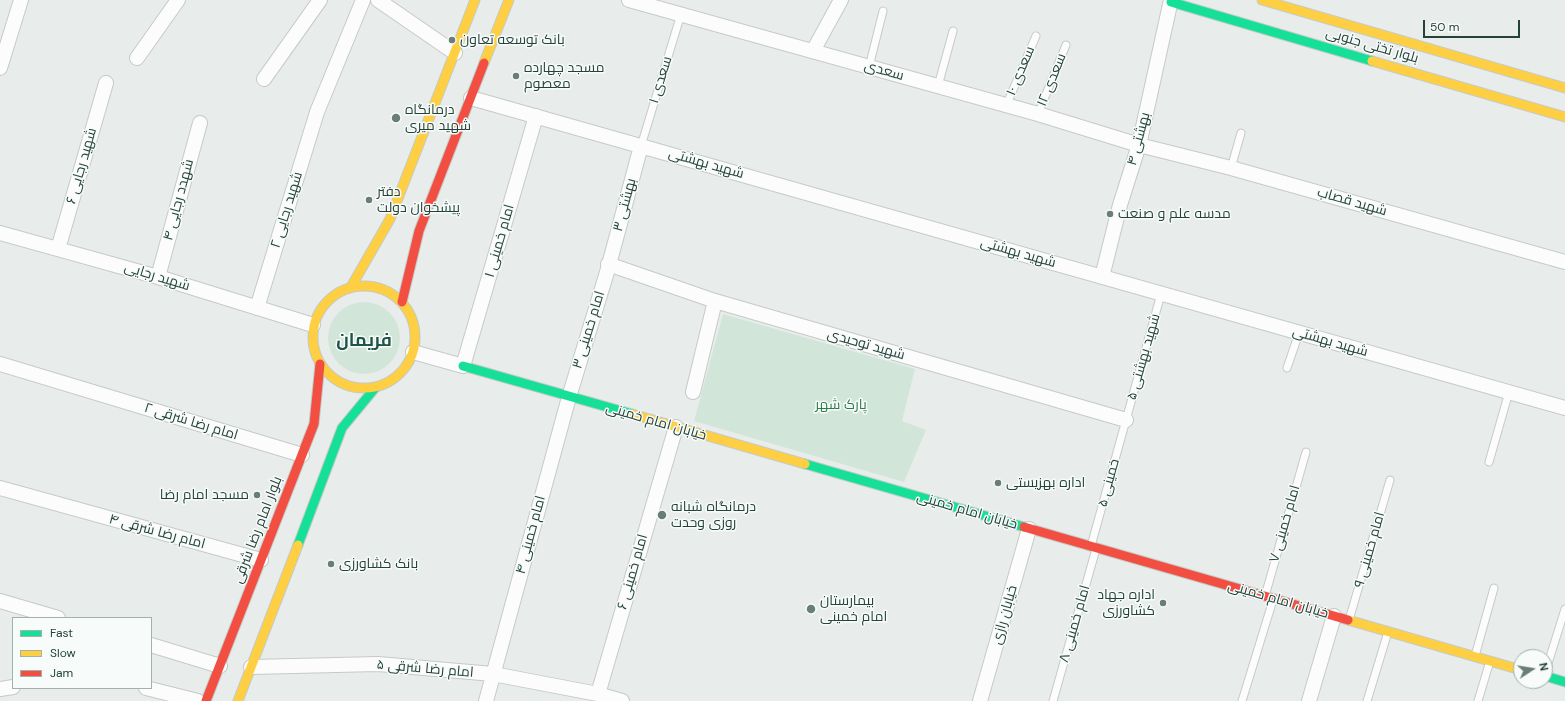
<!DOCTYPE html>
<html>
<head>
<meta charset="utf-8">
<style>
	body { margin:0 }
	#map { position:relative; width:1565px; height:701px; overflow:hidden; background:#e8edeb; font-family:"DM Sans",sans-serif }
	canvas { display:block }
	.legend { position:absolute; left:12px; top:617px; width:140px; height:72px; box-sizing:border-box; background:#f7fbf9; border:1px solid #a3b1ad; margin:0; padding:5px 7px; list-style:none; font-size:12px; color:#24423a }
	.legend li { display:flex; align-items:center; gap:8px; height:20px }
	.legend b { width:20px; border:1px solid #a3b1ad }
	.north { position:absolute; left:1513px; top:649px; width:40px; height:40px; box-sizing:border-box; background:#f7fbf9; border:1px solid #a3b1ad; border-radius:50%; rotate:78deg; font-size:11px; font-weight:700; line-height:16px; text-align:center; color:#24423a }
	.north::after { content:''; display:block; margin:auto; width:14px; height:18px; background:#697e78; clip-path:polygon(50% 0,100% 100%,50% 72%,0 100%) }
	.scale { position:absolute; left:1423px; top:20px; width:97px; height:18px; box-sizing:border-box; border:2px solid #24423a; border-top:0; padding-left:5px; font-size:12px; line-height:14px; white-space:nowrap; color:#24423a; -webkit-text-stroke:3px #f7fbf9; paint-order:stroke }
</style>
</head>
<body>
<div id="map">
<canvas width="1565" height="701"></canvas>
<ul class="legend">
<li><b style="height:5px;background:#16e098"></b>Fast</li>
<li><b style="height:5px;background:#ffcf43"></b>Slow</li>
<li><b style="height:5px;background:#f24e42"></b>Jam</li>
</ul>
<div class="north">N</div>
<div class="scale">50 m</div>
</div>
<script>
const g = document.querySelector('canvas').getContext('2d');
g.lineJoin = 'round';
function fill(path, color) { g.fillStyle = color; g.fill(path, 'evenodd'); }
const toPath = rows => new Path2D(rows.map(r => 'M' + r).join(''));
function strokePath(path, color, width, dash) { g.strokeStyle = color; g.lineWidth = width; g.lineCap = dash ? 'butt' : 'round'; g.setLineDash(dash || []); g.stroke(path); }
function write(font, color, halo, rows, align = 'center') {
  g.font = font + ' "DM Sans",Cairo,sans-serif'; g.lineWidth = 3; g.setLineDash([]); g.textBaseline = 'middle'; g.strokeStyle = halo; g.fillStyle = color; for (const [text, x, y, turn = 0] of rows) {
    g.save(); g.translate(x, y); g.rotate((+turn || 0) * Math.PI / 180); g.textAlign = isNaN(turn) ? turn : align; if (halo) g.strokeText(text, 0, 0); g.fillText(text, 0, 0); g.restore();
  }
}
fill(toPath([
	'328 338a36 36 0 1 1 72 0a36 36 0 1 1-72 0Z',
	[723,314,915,369,902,421,926,430,904,482,694,421]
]), '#d1e6d8');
const lane = toPath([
	[869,67,883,11],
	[938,86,953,31],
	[1006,106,1036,36],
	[1038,114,1066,45],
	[641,146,681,14],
	[1231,168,1241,133],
	[1287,368,1299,333],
	[1489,462,1509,392],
	[1091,546,1161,294],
	[1265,596,1306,452],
	[1349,620,1390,480],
	[1475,656,1494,588],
	[1545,673,1565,609],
	[1053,701,1096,549],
	[1242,701,1273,600],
	[1367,701,1388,632],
	[1478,701,1490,661]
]);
const street = toPath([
	[378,0,455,53],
	[629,0,1038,114,1139,145,1231,168,1565,262],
	[813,51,841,0],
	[137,58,178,0],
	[0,68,21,0],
	[264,79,320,0],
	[471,98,1565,408],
	[0,233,158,277,313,325],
	[58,249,106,83],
	[608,264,715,301,1126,420],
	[158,277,200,123],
	[1102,277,1120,205,1139,145,1171,0],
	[257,308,317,112,363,0],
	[413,352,463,366,536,116],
	[0,364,302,455],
	[693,392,715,301],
	[0,488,261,560],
	[0,601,58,618],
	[151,645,220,666],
	[251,667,378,664,493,674,598,694,622,701],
	[146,688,198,701],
	[0,689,13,687],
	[598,694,676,427],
	[486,701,569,397,607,272,641,146],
	[980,701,1029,529],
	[1309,701,1334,616]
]);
const fast = toPath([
	[1171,2,1372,61],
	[463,366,632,414],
	[805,464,1024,527],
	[298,545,342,428,375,388],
	[1545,676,1565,682]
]);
const slow = toPath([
	[1262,0,1565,88],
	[1372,61,1565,117],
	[484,63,509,0],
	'313 337a51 51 0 1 1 102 0a51 51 0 1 1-102 0Z',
	[351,287,390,219,475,0],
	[632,414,805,464],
	[1348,620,1521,670],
	[238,701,298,545]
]);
const jam = toPath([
	[402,302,419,231,484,63],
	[1024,527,1348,620],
	[206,701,314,424,320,364]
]);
strokePath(lane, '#c5cac8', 9);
strokePath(street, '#c5cac8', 16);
strokePath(fast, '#c3cbc8', 11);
strokePath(slow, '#c3cbc8', 11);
strokePath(jam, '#c3cbc8', 11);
strokePath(lane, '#fcfcfc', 7);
strokePath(street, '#fcfcfc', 14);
strokePath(fast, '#16e098', 9);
strokePath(slow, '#ffcf43', 9);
strokePath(jam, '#f24e42', 9);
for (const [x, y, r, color] of [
	[452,40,4,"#697e78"],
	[516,76,4,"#697e78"],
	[396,118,5,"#697e78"],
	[369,200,4,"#697e78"],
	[1110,214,4,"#697e78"],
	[998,483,4,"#697e78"],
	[257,495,4,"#697e78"],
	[662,515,5,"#697e78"],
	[331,564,4,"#697e78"],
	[1163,603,4,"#697e78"],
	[811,609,5,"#697e78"]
]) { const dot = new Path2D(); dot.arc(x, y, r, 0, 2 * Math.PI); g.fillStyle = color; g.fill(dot); strokePath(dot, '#f7fbf9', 1.5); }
write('14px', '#24423a', '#f7fbf9', [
	["بانک توسعه تعاون",460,40],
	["مسجد چهارده",524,68],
	["معصوم",524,84],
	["درمانگاه",405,110],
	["شهید میری",405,126],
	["دفتر",377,192],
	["پیشخوان دولت",377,208],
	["مدسه علم و صنعت",1118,214],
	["اداره بهزیستی",1006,483],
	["مسجد امام رضا",249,495,"right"],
	["درمانگاه شبانه",671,507],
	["روزی وحدت",671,523],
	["بانک کشاورزی",339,564],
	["اداره جهاد",1155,595,"right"],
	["کشاورزی",1155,611,"right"],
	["بیمارستان",820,601],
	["امام خمینی",820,617]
], 'left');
write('14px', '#24423a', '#f7fbf9', [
	["بلوار تختی جنوبی",1372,46,16],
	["سعدی",884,71,16],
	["سعدی ۱۰",1021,71,-67],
	["سعدی ۱",661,80,-73],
	["سعدی ۱۲",1052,80,-68],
	["بهشتی ۴",1139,139,-75],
	["شهید بهشتی",706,164,16],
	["شهید رجایی ۶",82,166,-74],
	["شهدد رجایی ۴",179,200,-75],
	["شهید قصاب",1352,202,16],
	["بهشتی ۳",625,205,-75],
	["شهید رجایی ۲",287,210,-73],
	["امام خمینی ۱",500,241,-74],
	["شهید بهشتی",1018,253,16],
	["شهید رجایی",157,277,17],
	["امام خمینی ۳",589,330,-73],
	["شهید بهشتی",1330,342,16],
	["شهید توحیدی",866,345,16],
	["شهید بهشتی ۵",1144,357,-74],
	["امام رضا شرقی ۲",191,422,17],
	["خیابان امام خمینی",656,422,16],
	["خمینی ۵",1109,483,-75],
	["خیابان امام خمینی",967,511,16],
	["امام خمینی ۷",1285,524,-74],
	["بلوار امام رضا شرقی",258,530,-69],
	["امام رضا شرقی ۴",157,532,15],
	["امام خمینی ۴",531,535,-75],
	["امام خمینی ۹",1370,550,-74],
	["امام خمینی ۶",633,572,-74],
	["خیابان امام خمینی",1278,600,16],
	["خیابان رازی",1005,615,-74],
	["امام خمینی ۸",1075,624,-74],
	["امام رضا شرقی ۵",425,669,5]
]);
write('14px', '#2d7a4b', '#f7fbf9', [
	["پارک شهر",841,405]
]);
write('bold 18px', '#1f5548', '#f7fbf9', [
	["فریمان",364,341]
]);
</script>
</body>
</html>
